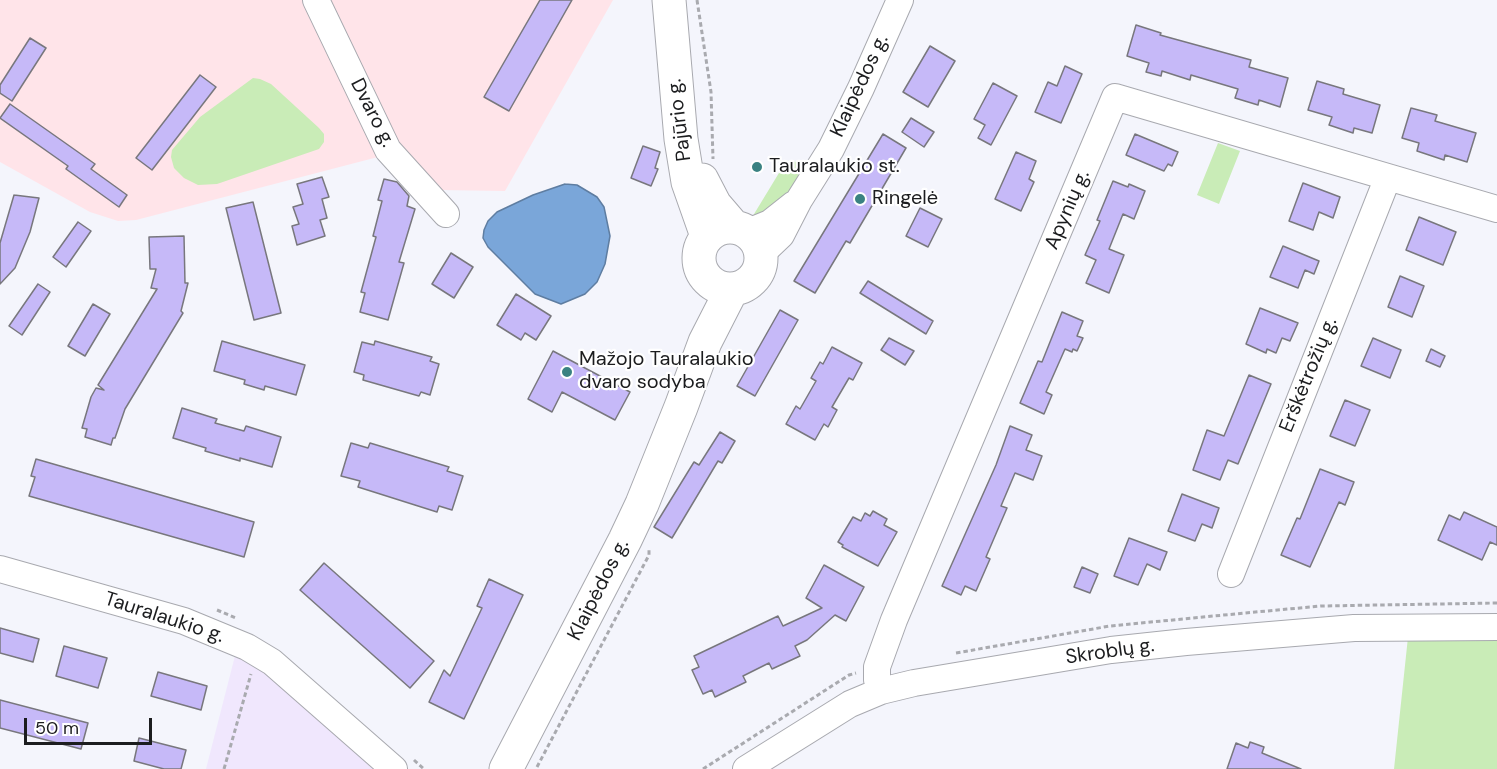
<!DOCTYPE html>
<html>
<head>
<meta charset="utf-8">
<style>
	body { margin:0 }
	#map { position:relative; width:1497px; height:769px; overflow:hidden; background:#f4f5fc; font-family:"DM Sans",sans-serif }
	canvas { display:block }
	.scale { position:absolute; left:24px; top:718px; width:128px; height:27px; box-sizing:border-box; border:3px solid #1c1d1f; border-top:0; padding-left:8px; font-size:18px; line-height:21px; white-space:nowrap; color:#1c1d1f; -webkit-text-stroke:4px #fff; paint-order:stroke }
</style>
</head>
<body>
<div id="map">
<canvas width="1497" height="769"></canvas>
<div class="scale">50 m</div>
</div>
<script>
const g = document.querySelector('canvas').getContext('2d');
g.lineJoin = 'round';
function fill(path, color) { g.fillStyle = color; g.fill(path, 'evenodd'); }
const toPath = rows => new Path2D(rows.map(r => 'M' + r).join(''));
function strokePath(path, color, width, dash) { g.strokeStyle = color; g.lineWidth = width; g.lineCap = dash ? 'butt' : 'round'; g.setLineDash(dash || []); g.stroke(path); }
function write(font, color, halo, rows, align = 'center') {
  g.font = font + ' "DM Sans",sans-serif'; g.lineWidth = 4.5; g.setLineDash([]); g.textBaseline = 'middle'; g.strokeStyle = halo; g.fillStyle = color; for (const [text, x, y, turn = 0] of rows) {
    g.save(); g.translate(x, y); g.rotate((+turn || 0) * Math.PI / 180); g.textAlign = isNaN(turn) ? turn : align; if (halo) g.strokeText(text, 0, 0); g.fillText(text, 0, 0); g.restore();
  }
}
fill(toPath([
	[236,652,251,659,382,769,206,769]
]), '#f0e7fd');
fill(toPath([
	[0,0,613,0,505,191,439,190,378,157,136,220,118,221,90,212,0,162]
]), '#ffe4e9');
fill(toPath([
	[253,78,260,79,271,84,319,128,324,134,324,142,319,149,217,184,198,185,184,178,174,168,171,157,172,150,200,117],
	[1218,143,1240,151,1219,204,1197,195],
	[790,161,797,162,802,167,798,182,782,203,751,219,782,168],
	[1497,636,1497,769,1394,769,1408,637]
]), '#c9ecb7');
const water = toPath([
	[565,184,577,185,597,197,604,207,610,236,605,264,597,282,585,294,561,304,535,294,488,247,483,238,484,230,488,221,497,212,533,195,565,184]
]);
fill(water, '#7aa6d9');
strokePath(water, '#5e7da1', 1.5);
const building = toPath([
	[540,0,572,0,509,111,484,97,540,0],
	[1136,25,1161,33,1160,35,1251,60,1249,67,1288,78,1280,107,1259,100,1258,105,1235,98,1238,89,1191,75,1190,80,1162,71,1161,76,1146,72,1149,63,1127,56,1136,25],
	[30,38,46,48,12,101,0,93,0,85,30,38],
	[930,46,955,61,928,107,903,92,930,46],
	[1065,66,1082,74,1061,123,1035,112,1048,82,1057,86,1065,66],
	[200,75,216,87,152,170,136,158,200,75],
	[1317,81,1344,89,1343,94,1380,105,1372,133,1354,128,1353,133,1329,125,1332,117,1308,110,1317,81],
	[993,83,1017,96,991,145,978,138,985,125,974,119,993,83],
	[10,104,95,164,91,169,127,195,119,207,66,169,68,166,0,118,10,104],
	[1411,108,1437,115,1435,121,1476,133,1467,162,1445,155,1444,160,1417,151,1419,143,1402,138,1411,108],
	[911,118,934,132,924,147,902,132,911,118],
	[883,134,906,148,850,243,846,241,815,293,794,281,883,134],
	[1135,134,1178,152,1172,166,1168,164,1164,171,1126,155,1135,134],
	[643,146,660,152,655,168,658,169,651,186,631,178,643,146],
	[1016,152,1036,161,1029,179,1034,182,1021,211,995,199,1016,152],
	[322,177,329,197,322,199,327,218,320,220,325,236,297,245,292,226,299,224,293,207,303,204,297,184,322,177],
	[384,179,397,182,409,196,407,206,415,209,399,262,404,263,388,320,360,312,365,293,361,292,376,237,373,236,382,201,378,200,384,179],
	[1113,181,1128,187,1129,184,1145,191,1134,219,1123,214,1109,249,1124,255,1109,293,1086,283,1096,260,1085,255,1100,221,1097,220,1113,181],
	[1303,183,1340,197,1333,218,1319,212,1313,230,1289,221,1303,183],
	[14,195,39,198,30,232,15,268,0,284,0,243,14,195],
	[253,202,281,313,254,320,226,208,253,202],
	[920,208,942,219,928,247,906,236,920,208],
	[1419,217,1456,232,1443,265,1406,250,1419,217],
	[78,222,91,231,66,267,53,257,78,222],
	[184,236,185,283,188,283,181,311,183,313,125,409,115,438,113,438,111,445,85,437,87,429,82,428,91,397,96,388,104,390,98,385,157,289,151,288,156,269,150,269,149,237,184,236],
	[1283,246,1319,261,1314,274,1305,270,1298,288,1270,277,1283,246],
	[451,253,473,267,454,298,432,284,451,253],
	[1400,276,1424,286,1412,317,1388,307,1400,276],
	[868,281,933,321,926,334,860,293,868,281],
	[38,284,50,292,22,335,9,326,38,284],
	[516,294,551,316,536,340,525,333,521,340,497,325,516,294],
	[93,304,110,314,85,356,68,346,93,304],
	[1260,308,1298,323,1290,341,1282,338,1276,353,1267,349,1266,353,1246,344,1260,308],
	[780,310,798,320,755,396,737,386,780,310],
	[1062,312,1083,321,1077,336,1083,338,1077,351,1073,349,1072,352,1065,349,1046,392,1052,395,1044,414,1020,403,1038,361,1042,362,1062,312],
	[889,338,914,351,905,365,881,350,889,338],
	[1373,338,1401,350,1390,378,1361,366,1373,338],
	[222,341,305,365,296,395,265,386,264,390,244,384,245,380,214,371,222,341],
	[375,341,432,357,430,361,439,364,430,395,421,392,419,396,363,380,364,375,354,372,362,342,374,345,375,341],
	[832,347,862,363,853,380,849,378,832,407,837,410,828,427,824,424,815,440,786,424,796,406,800,409,816,381,811,378,820,362,823,364,832,347],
	[1431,349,1445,356,1440,367,1426,361,1431,349],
	[553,351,630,392,615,420,562,392,552,412,528,399,553,351],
	[1249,375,1271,384,1238,464,1228,460,1220,480,1193,470,1207,430,1224,436,1249,375],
	[1345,400,1370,410,1355,446,1330,436,1345,400],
	[182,408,217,419,215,423,244,431,246,426,281,437,272,467,240,458,240,461,205,451,206,448,173,438,182,408],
	[1010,426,1032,435,1026,450,1042,456,1033,480,1015,473,1001,506,1007,508,986,557,990,559,976,591,965,586,961,595,942,586,996,465,1010,426],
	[720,432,735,441,722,463,718,461,672,538,654,527,694,462,699,465,720,432],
	[351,443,368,448,370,443,449,467,447,471,463,476,452,510,439,506,437,512,358,487,360,481,341,476,351,443],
	[36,459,254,522,244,557,29,496,35,477,31,476,36,459],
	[1320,469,1354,482,1345,505,1339,502,1310,567,1281,555,1297,518,1300,519,1320,469],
	[1182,494,1219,508,1212,528,1202,524,1195,541,1168,531,1182,494],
	[873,511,887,519,884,525,897,532,878,566,842,547,843,545,838,542,853,517,861,521,865,513,870,516,873,511],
	[1464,512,1497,527,1497,545,1490,542,1482,560,1438,540,1449,515,1460,520,1464,512],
	[1129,538,1167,552,1160,570,1147,564,1138,585,1114,576,1129,538],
	[324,563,434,661,410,688,300,590,324,563],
	[824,565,864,587,846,621,835,615,807,640,795,646,800,656,772,669,769,663,743,676,746,682,715,697,712,690,703,694,692,670,699,667,694,656,778,616,783,626,822,608,806,598,824,565],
	[1082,567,1098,574,1090,593,1074,587,1082,567],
	[489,579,523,595,464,719,429,702,444,670,450,676,482,608,477,606,489,579],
	[0,628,39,639,33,662,0,653,0,628],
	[64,646,107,658,98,688,56,676,64,646],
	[158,672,207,686,201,710,151,696,158,672],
	[0,700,88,723,81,749,0,728,0,700],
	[139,738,186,750,181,769,164,769,134,761,139,738],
	[1250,742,1264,747,1262,753,1301,769,1227,769,1236,743,1248,748,1250,742]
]);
fill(building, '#c6b9f8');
strokePath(building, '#78777d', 1.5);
const minor = toPath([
	[316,0,388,150,446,214],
	[748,232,770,223,794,204],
	[761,254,781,235,799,200,831,149,861,88,900,0],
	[0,569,184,621,247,647,272,662,394,769],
	[1231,574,1388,177],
	[881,691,877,680,877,667,894,620,1115,97,1497,209],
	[746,769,850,704,881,691,914,683,1111,650,1186,642,1354,628,1497,627]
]);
const major = toPath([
	[669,0,681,139,688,182,707,236],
	[702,180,715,205,733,226],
	'699 258a31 31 0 1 1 62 0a31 31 0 1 1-62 0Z',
	[506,769,625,540,642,504,681,407,705,342,729,295,734,289]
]);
strokePath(minor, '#a8a9af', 28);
strokePath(major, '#a8a9af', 35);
strokePath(toPath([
	[697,0,711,92,713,159],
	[217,610,236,618],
	[956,653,1110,626,1245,613,1321,606,1497,603],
	[414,760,424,769],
	[537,767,649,555,649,550],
	[224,769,251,674],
	[703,769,849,675,856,673]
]), '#a9aaaf', 3, [4.5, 3]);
strokePath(minor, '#fff', 26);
strokePath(major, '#fff', 33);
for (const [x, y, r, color] of [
	[757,167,6,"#3a8282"],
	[860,199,6,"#3a8282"],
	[567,372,6,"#3a8282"]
]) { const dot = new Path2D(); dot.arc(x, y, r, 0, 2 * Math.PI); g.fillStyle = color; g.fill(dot); strokePath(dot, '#fff', 2); }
write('20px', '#1c1d1f', '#fff', [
	["Klaipėdos g.",860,86,-65],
	["Dvaro g.",372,113,63],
	["Pajūrio g.",680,120,-97],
	["Apynių g.",1068,210,-67],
	["Erškėtrožių g.",1309,375,-68],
	["Klaipėdos g.",599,590,-63],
	["Tauralaukio g.",164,618,18],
	["Skroblų g.",1110,652,-8]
]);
write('20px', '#1c1d1f', '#fff', [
	["Tauralaukio st.",769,167],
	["Ringelė",872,199],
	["Mažojo Tauralaukio",579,360],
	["dvaro sodyba",579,383]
], 'left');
</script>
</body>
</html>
